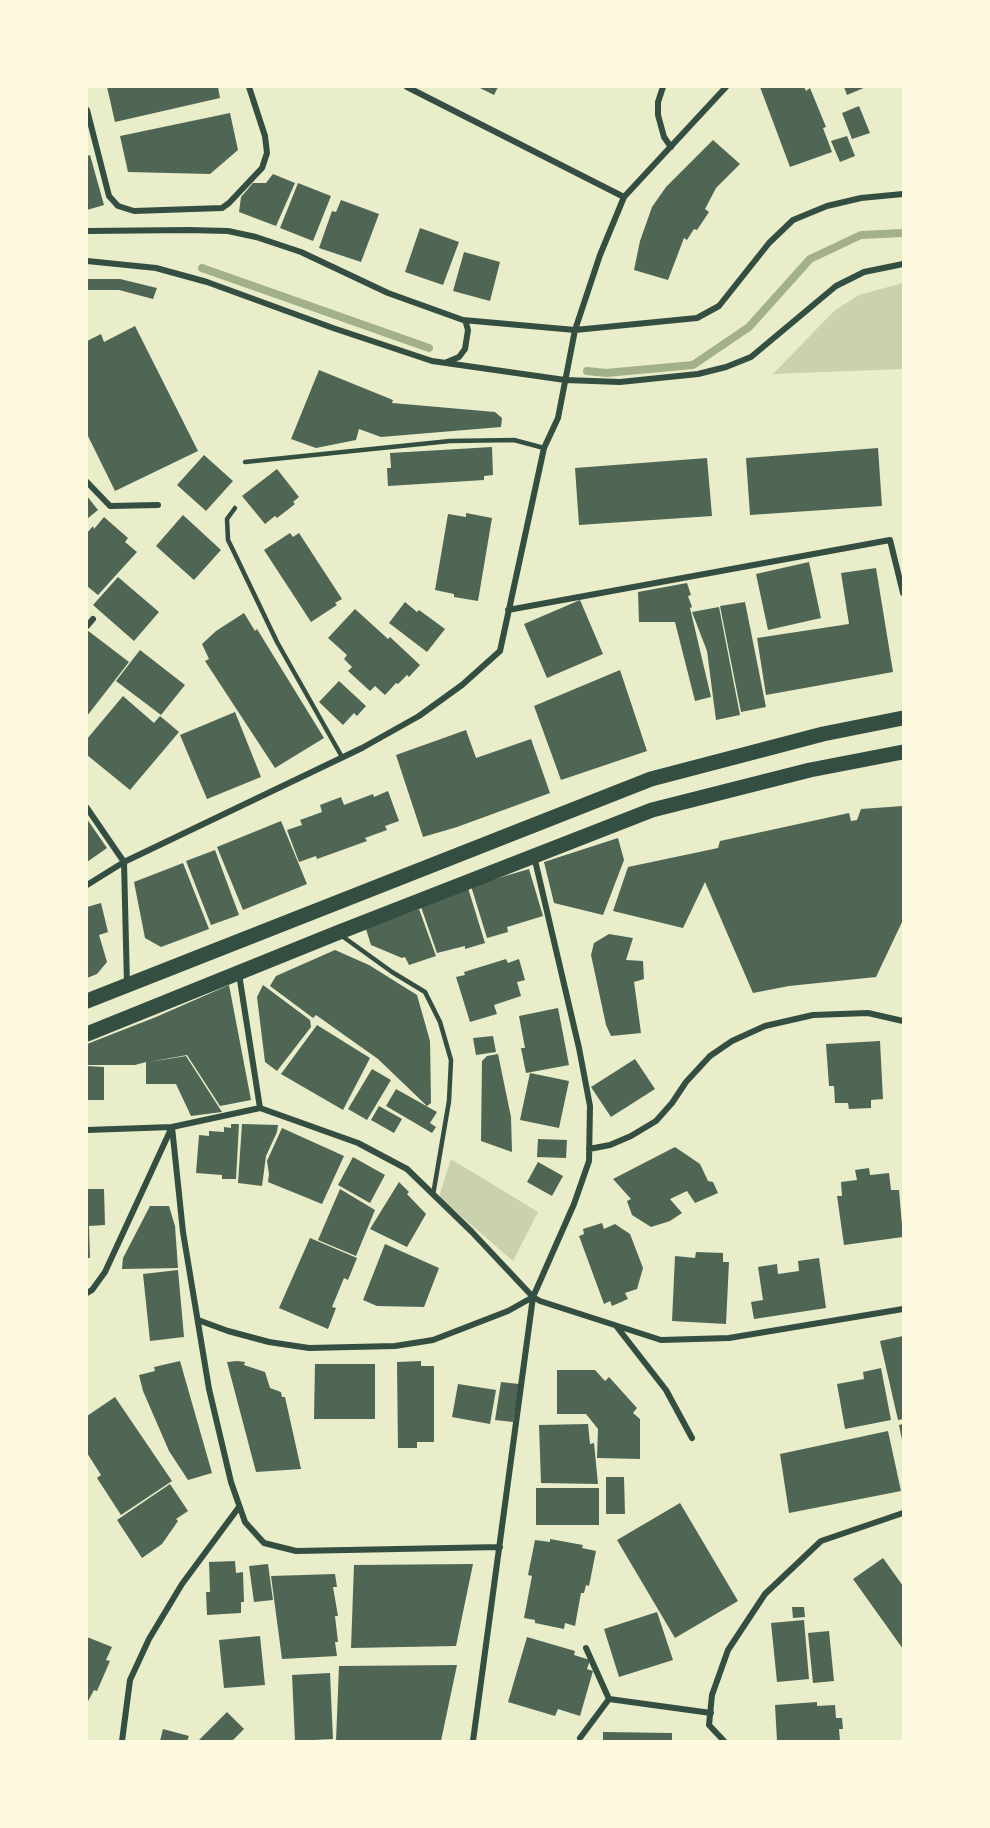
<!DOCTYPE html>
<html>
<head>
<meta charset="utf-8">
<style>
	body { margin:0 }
	#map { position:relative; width:990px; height:1828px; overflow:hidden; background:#e9edc9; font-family:Poppins,sans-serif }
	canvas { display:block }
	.frame { position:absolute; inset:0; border:88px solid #fefae0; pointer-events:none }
</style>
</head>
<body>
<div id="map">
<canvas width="990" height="1828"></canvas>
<div class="frame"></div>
</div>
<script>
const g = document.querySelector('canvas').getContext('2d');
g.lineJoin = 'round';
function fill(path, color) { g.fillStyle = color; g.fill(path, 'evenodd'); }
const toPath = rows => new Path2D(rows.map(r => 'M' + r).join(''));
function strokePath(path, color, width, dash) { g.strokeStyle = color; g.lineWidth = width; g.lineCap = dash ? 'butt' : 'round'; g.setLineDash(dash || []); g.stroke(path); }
fill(toPath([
	[903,283,903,369,773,374,834,311,859,295],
	[451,1159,538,1212,513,1261,439,1197]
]), '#cad2ad');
strokePath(toPath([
	[202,268,429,348],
	[587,371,606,373,693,365,749,327,810,259,861,235,903,233]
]), '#a3b18a', 8);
fill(toPath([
	[107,87,218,87,220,98,115,122],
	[478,87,498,87,494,95],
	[760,87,804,87,806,91,810,88,826,127,823,128,832,152,790,167],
	[844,87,866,87,847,95],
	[859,106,870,133,852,139,842,113],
	[230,113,238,150,210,174,128,172,120,136],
	[847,136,855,156,840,162,831,141],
	[713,140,740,164,716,188,705,209,709,212,697,230,694,229,687,240,684,238,668,280,634,270,640,241,652,207,666,187],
	[90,155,104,205,87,210,87,156],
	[273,174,295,183,276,226,239,212,241,197,253,183,266,183],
	[298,183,331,196,313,241,280,228],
	[341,200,379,214,361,262,319,248,332,211,336,212],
	[420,228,459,242,443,285,405,272],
	[464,252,500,262,490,301,453,291],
	[87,279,120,279,157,288,153,299,119,290,87,290],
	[135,326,198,451,115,491,87,434,87,341,101,334,104,342],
	[319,370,393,400,392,403,495,412,502,418,501,427,381,437,359,429,356,440,316,448,291,439],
	[492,447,493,475,484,476,484,480,388,486,387,468,391,468,390,453],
	[878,448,882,506,750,515,746,458],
	[204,455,233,481,206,511,177,485],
	[707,458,712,516,579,525,575,468],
	[277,469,299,497,293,502,295,504,277,518,275,516,265,524,242,496],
	[87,496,98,510,87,519],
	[466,513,492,518,478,601,454,597,454,594,435,590,448,514,466,517],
	[183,515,221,550,194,580,156,546],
	[104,517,128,538,125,542,137,552,98,595,87,586,87,533,93,526,94,529],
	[290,533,293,537,299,533,342,599,335,603,337,605,311,622,264,550],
	[809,562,821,618,768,630,756,574],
	[876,568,893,672,766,695,757,638,849,624,841,573],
	[118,577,159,612,134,641,93,605],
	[687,583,691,595,688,596,692,607,690,608,711,697,695,701,675,622,639,622,638,592],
	[580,600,603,654,547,678,524,624],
	[405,602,417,612,419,610,445,629,427,652,389,623],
	[745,602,766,707,741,712,720,606],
	[719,607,740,715,716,720,707,651,692,612],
	[355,609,388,639,390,637,420,665,409,677,407,675,398,684,396,683,385,695,375,686,370,691,348,671,352,667,344,659,347,655,328,638],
	[244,613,255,631,257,629,324,738,275,768,205,661,209,659,202,644,216,631],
	[87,630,129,662,87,716],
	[140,650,185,685,161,715,116,681],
	[620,670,647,751,561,780,534,706],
	[339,681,366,706,357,716,354,713,343,725,319,702],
	[123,696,154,723,160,716,179,732,130,790,87,755,87,739],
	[235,712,261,777,207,799,180,735],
	[466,730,476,758,531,739,550,793,457,827,423,837,396,755],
	[388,791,399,821,385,826,387,830,365,838,367,841,317,859,316,856,299,862,287,830,302,825,300,820,322,812,320,805,341,797,344,805,373,794,374,797],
	[903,806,903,920,876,977,789,986,753,993,705,882,683,928,613,911,628,867,718,848,720,841,849,813,851,821,857,820,861,809],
	[87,819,107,848,87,862],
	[281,821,307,884,243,910,217,847],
	[618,838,624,860,603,915,554,903,544,862],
	[215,850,239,915,211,925,186,861],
	[183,863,209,929,161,947,145,938,134,882],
	[529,869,543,916,507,927,508,932,487,938,471,886],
	[468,888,485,943,465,949,465,946,437,953,420,904],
	[101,903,108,932,99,935,107,962,97,974,87,978,87,907],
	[419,909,436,956,409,965,405,957,402,958,371,945,366,929],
	[609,934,633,938,626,960,643,961,644,979,634,982,641,1033,611,1036,606,1025,591,955,594,943],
	[335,950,369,965,417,995,430,1041,431,1103,427,1106,378,1059,316,1015,313,1018,270,986,276,976],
	[506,959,508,963,519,959,525,980,517,982,521,996,494,1005,497,1014,470,1022,456,977,465,975,464,972],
	[229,985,251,1100,220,1106,187,1055,149,1062,186,1056,222,1112,191,1116,176,1084,146,1084,146,1062,135,1065,87,1065,87,1044,156,1017],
	[263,985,310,1020,311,1027,277,1071,265,1062,257,997],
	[558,1008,569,1065,526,1073,521,1048,525,1048,519,1016],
	[317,1025,370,1058,343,1110,281,1074],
	[493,1036,496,1052,476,1055,473,1038],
	[880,1041,883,1099,871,1100,871,1108,849,1109,848,1103,835,1103,834,1086,829,1086,826,1044],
	[498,1054,511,1117,512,1152,481,1141,482,1061,487,1056],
	[635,1059,655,1089,611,1117,591,1087],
	[87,1066,104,1067,104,1100,87,1100],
	[372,1069,391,1080,367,1120,348,1109],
	[530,1073,569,1081,559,1128,520,1120],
	[396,1089,437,1112,430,1123,436,1127,432,1133,386,1106],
	[379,1106,402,1119,394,1133,371,1120],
	[231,1124,239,1124,236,1179,222,1179,222,1175,196,1173,199,1135,209,1136,209,1131,224,1132,224,1127,231,1128],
	[242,1124,278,1125,277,1132,266,1156,262,1186,238,1183],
	[282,1128,344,1156,322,1204,268,1182,269,1174,267,1161],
	[538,1139,567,1140,566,1158,537,1157],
	[675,1147,700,1164,708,1181,713,1182,718,1193,695,1203,687,1191,670,1199,682,1213,670,1221,651,1227,632,1215,627,1201,631,1199,613,1179],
	[353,1157,385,1175,370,1203,338,1185],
	[538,1162,563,1176,552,1196,527,1182],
	[869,1168,870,1175,889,1173,891,1190,899,1190,903,1237,844,1245,837,1196,842,1196,841,1182,857,1180,855,1170],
	[399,1182,409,1192,407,1194,426,1214,407,1247,370,1229],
	[87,1189,104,1189,105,1225,89,1226,90,1258,87,1258],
	[340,1189,375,1210,356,1256,318,1240],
	[150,1206,169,1206,175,1226,178,1268,122,1269,123,1258],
	[602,1223,604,1229,615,1224,630,1234,643,1268,637,1289,625,1293,628,1299,612,1306,610,1301,604,1304,579,1236,584,1234,583,1229],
	[310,1238,357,1258,348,1280,344,1278,332,1307,336,1308,328,1329,279,1308],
	[385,1244,439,1268,424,1307,377,1306,363,1300],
	[696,1252,723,1253,723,1262,729,1262,726,1324,672,1321,675,1256,695,1258],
	[819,1258,826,1308,754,1319,751,1302,763,1300,758,1267,777,1264,778,1274,799,1271,798,1261],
	[178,1270,184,1337,150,1341,143,1274],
	[903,1336,903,1419,898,1420,880,1341],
	[180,1361,212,1473,188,1480,169,1451,143,1391,139,1375,155,1371,154,1367],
	[237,1361,245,1362,244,1365,265,1372,270,1388,281,1392,282,1397,285,1397,301,1469,256,1472,227,1362],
	[421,1361,421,1366,434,1366,434,1442,417,1442,417,1448,398,1448,397,1362],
	[315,1364,375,1364,375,1419,314,1419],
	[881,1368,891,1420,845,1429,837,1384,864,1379,863,1372],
	[557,1370,595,1370,605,1381,609,1377,637,1408,633,1413,640,1419,640,1459,597,1458,598,1429,586,1414,557,1414],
	[501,1382,519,1384,513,1422,495,1420],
	[458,1384,496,1390,490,1424,452,1417],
	[115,1397,172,1481,121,1515,97,1478,101,1475,87,1453,87,1416],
	[588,1424,590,1444,594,1443,598,1484,541,1483,539,1425],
	[903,1424,903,1440,902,1440,899,1425],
	[888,1431,901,1491,789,1513,780,1454],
	[606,1477,624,1477,625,1514,606,1514],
	[170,1484,188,1511,176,1519,178,1521,162,1544,142,1558,117,1520],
	[536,1488,599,1488,599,1525,536,1525],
	[680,1503,738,1601,675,1638,617,1540],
	[550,1539,583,1545,582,1548,596,1551,589,1586,586,1585,584,1593,581,1593,575,1626,565,1623,564,1629,535,1623,535,1620,524,1618,532,1576,528,1575,535,1540,550,1542],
	[883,1558,903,1586,903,1649,853,1579],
	[235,1561,236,1573,243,1572,244,1602,241,1602,241,1613,207,1615,206,1592,210,1592,209,1562],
	[268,1564,273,1600,254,1602,249,1566],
	[473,1564,456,1646,351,1648,354,1565],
	[335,1574,337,1587,333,1587,338,1616,335,1616,338,1642,335,1642,337,1656,282,1659,271,1576],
	[792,1607,804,1607,805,1617,793,1618],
	[657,1612,673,1660,619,1677,604,1629],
	[804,1620,809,1679,777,1682,771,1623],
	[829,1631,834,1681,813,1683,808,1633],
	[260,1636,265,1685,224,1688,219,1640],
	[87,1637,112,1647,106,1660,110,1661,97,1691,94,1690,87,1703],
	[527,1637,575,1651,574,1655,590,1660,587,1669,593,1671,580,1716,558,1709,555,1716,508,1702],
	[457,1665,441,1741,336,1741,339,1666],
	[330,1673,333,1739,295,1741,292,1675],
	[817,1702,817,1706,835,1705,836,1718,842,1718,843,1729,839,1729,840,1741,777,1741,775,1705],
	[227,1712,244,1729,232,1741,198,1741],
	[163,1729,189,1736,187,1741,160,1741],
	[603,1732,672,1733,672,1741,603,1741]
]), '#4f6655');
strokePath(toPath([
	[245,462,450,441,514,440,544,448],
	[235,508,227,519,228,540,232,548,277,642,342,757],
	[342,936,392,972,425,992,440,1022,451,1060,449,1101,433,1195]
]), '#344e41', 4.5);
strokePath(toPath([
	[407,87,624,197],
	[663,87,658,102,658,115,664,137,671,147],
	[87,110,109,196,118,206,134,211,222,208,229,203,262,168,267,153,265,136,249,87],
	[87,231,188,230,228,231,256,237,301,252,388,293,463,320,575,330,697,318,719,306,769,243,793,220,827,206,861,198,903,194],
	[87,261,156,268,207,282,333,328,432,361,565,380,620,382,698,374,726,367,751,357,836,286,864,272,903,264],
	[447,362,459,357,465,349,468,330,465,320],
	[87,482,110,506,158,505],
	[508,610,890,540,903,593],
	[87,626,93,619],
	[87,808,124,862,127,985],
	[87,885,124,862,362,748,419,716,462,685,500,651,544,448,558,418,575,330,600,255,624,197,726,87],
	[239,974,260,1108,358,1143,407,1169,471,1231,533,1297,540,1301,661,1340,729,1338,903,1309],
	[172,1127,183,1232,209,1389,231,1482,245,1522,264,1543,296,1551,500,1547],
	[87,1130,172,1127,260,1108],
	[589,1149,610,1145,631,1136,656,1121,672,1103,686,1082,710,1056,732,1041,765,1026,813,1015,868,1013,903,1021],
	[87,1293,92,1290,105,1272,171,1129],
	[198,1320,228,1331,269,1342,309,1348,395,1346,433,1340,508,1311,533,1297],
	[617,1327,666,1390,692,1438],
	[586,1648,609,1699],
	[580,1738,609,1699,711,1713],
	[122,1741,130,1680,149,1639,182,1584,239,1507],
	[473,1741,533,1297,574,1204,589,1161,590,1106,579,1048,534,856],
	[724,1741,709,1725,712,1695,728,1650,765,1594,821,1541,903,1513]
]), '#344e41', 6);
strokePath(toPath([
	[87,1001,651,779,823,734,903,718],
	[87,1034,337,933,652,810,810,770,903,752]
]), '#344e41', 15);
</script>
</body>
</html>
